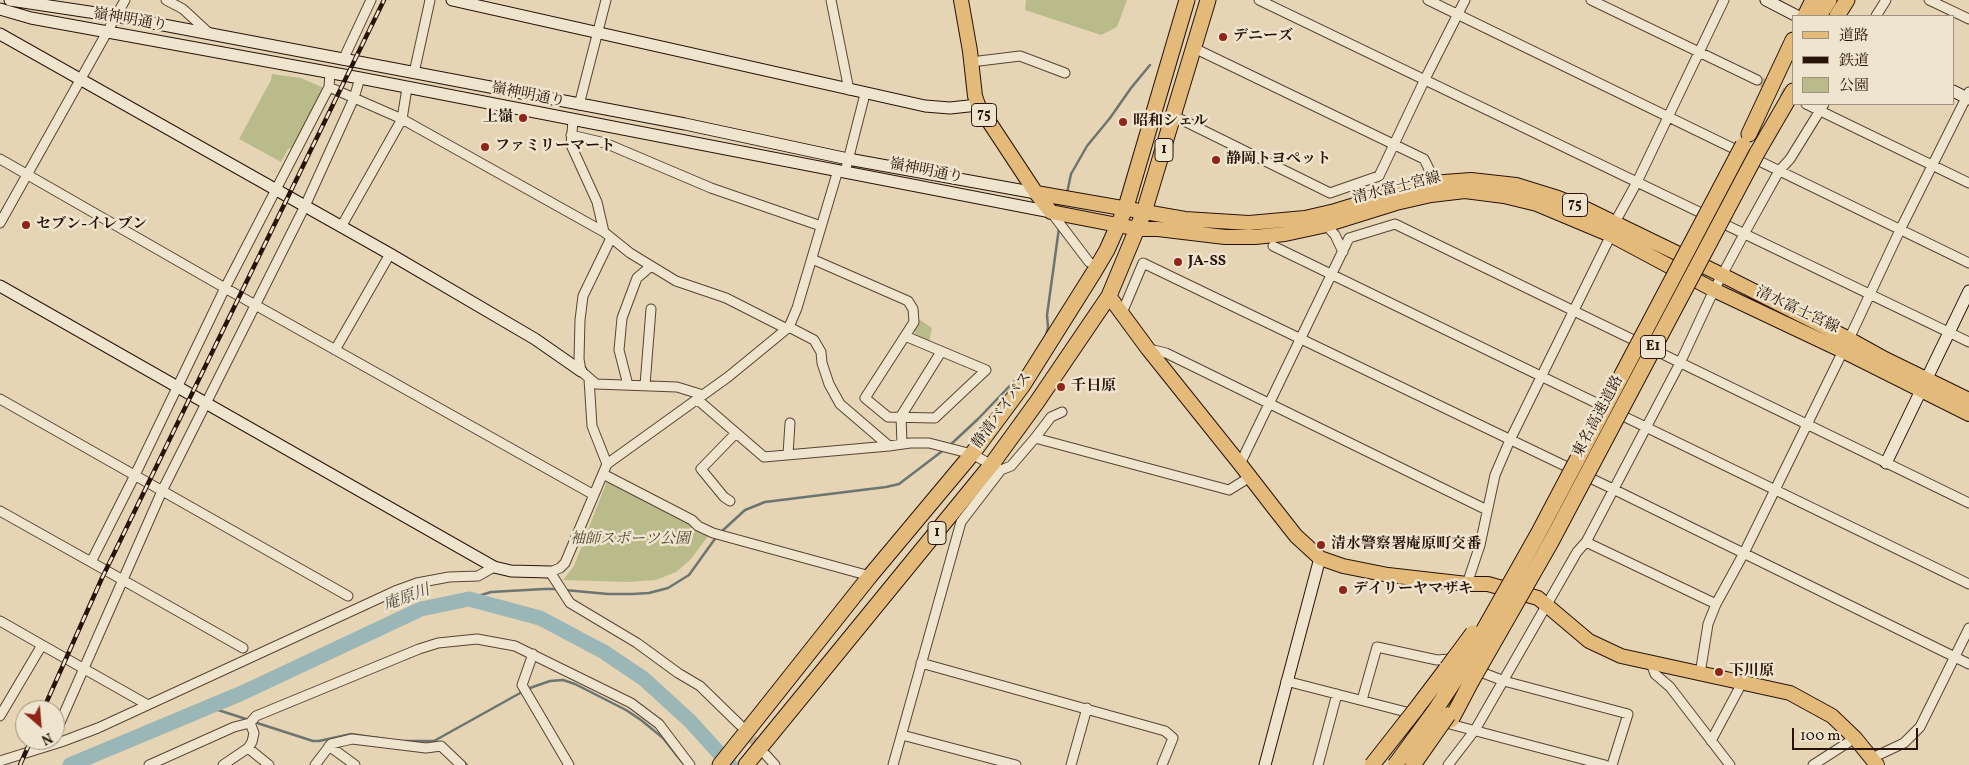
<!DOCTYPE html>
<html>
<head>
<meta charset="utf-8">
<style>
	body { margin:0 }
	#map { position:relative; width:1969px; height:765px; overflow:hidden; background:#e6d5b4; font-family:Vollkorn,"Noto Serif JP",serif }
	canvas { display:block }
	.legend { position:absolute; left:1792px; top:15px; width:162px; height:90px; box-sizing:border-box; background:#efe4ce; border:1px solid #9f907f; margin:0; padding:6px 9px; list-style:none; font-size:15px; color:#271309 }
	.legend li { display:flex; align-items:center; gap:10px; height:25px }
	.legend b { width:25px; border:1px solid #9f907f }
	.north { position:absolute; left:15px; top:700px; width:50px; height:50px; box-sizing:border-box; background:#efe4ce; border:1px solid #9f907f; border-radius:50%; rotate:153deg; font-size:14px; font-weight:700; line-height:20px; text-align:center; color:#271309 }
	.north::after { content:''; display:block; margin:auto; width:18px; height:22px; background:#8f2418; clip-path:polygon(50% 0,100% 100%,50% 72%,0 100%) }
	.scale { position:absolute; left:1792px; top:728px; width:126px; height:22px; box-sizing:border-box; border:2px solid #271309; border-top:0; padding-left:6px; font-size:15px; line-height:18px; white-space:nowrap; color:#271309; -webkit-text-stroke:4px #efe4ce; paint-order:stroke }
</style>
</head>
<body>
<div id="map">
<canvas width="1969" height="765"></canvas>
<ul class="legend">
<li><b style="height:6px;background:#e3ba7a"></b>道路</li>
<li><b style="height:6px;background:#271309"></b>鉄道</li>
<li><b style="height:14px;background:#b9bc8a"></b>公園</li>
</ul>
<div class="north">N</div>
<div class="scale">100 m</div>
</div>
<script>
const g = document.querySelector('canvas').getContext('2d');
g.lineJoin = 'round';
function fill(path, color) { g.fillStyle = color; g.fill(path, 'evenodd'); }
const toPath = rows => new Path2D(rows.map(r => 'M' + r).join(''));
function strokePath(path, color, width, dash) { g.strokeStyle = color; g.lineWidth = width; g.lineCap = dash ? 'butt' : 'round'; g.setLineDash(dash || []); g.stroke(path); }
function write(font, color, halo, rows, align = 'center') {
  g.font = font + ' Vollkorn,"Noto Serif JP",serif'; g.lineWidth = 5; g.setLineDash([]); g.textBaseline = 'middle'; g.strokeStyle = halo; g.fillStyle = color; for (const [text, x, y, turn = 0] of rows) {
    g.save(); g.translate(x, y); g.rotate((+turn || 0) * Math.PI / 180); g.textAlign = isNaN(turn) ? turn : align; if (halo) g.strokeText(text, 0, 0); g.fillText(text, 0, 0); g.restore();
  }
}
fill(toPath([
	[1026,0,1127,0,1117,27,1101,35,1025,10],
	[272,74,301,78,324,88,296,146,288,149,281,162,239,139,271,80],
	[920,320,932,328,929,342,917,338,914,331],
	[607,481,689,523,709,535,690,560,676,572,656,580,627,582,563,580,574,566]
]), '#b9bc8a');
strokePath(toPath([
	[1067,193,1071,174,1087,146,1110,118,1131,88,1150,65],
	[1046,336,1048,327,1047,315,1059,228],
	[949,446,978,419,1023,372],
	[721,532,745,510,765,502,886,487,899,484,945,449],
	[565,590,608,594,632,594,649,593,668,588,689,575,717,536],
	[469,599,491,592,544,589,559,589],
	[527,689,550,681,563,680,575,684,626,710,641,720,663,738,682,762],
	[209,707,249,720],
	[254,722,313,741,319,741,351,734,384,739],
	[405,741,434,741],
	[434,741,522,692],
	[446,746,467,765]
]), '#6c7571', 2.5);
strokePath(toPath([
	[70,765,242,693,421,609,469,599,540,618,604,652,644,679,690,721,730,765]
]), '#9ab6b7', 15);
strokePath(toPath([
	[1757,80,1793,97],
	[743,729,763,751]
]), '#c0ae92', 9, [9, 4.5]);
const street = toPath([
	[166,0,183,9,210,34],
	[831,0,849,90],
	[1259,0,1969,342],
	[1428,0,1969,263],
	[1591,0,1757,80],
	[1929,0,1969,19],
	[1876,16,1886,0],
	[1194,48,1424,159,1436,183],
	[343,60,371,0],
	[971,62,1020,56,1065,73],
	[414,73,430,0],
	[329,87,402,119,604,232],
	[1806,104,1969,183],
	[579,105,606,0],
	[1174,116,1330,193,1379,176,1425,79,1465,0],
	[573,120,571,145,597,202,604,232,630,253,676,281,726,298,787,329],
	[571,135,605,143,711,188,821,226],
	[0,159,225,288,594,495],
	[845,172,865,94],
	[1051,212,1089,262],
	[0,223,125,0],
	[1614,224,1637,182,1724,0],
	[1326,225,1335,235,1343,252],
	[341,227,402,119,407,88],
	[611,238,583,296,580,320,579,359,581,371,596,384,677,387,703,395],
	[1273,246,1969,584],
	[812,259,908,301,913,309,914,322,865,398,888,417,935,418,986,370,905,336],
	[1122,313,1143,263,1613,489,1969,664],
	[789,327,814,340,821,352,822,363,829,384,840,404,889,446],
	[1849,339,1900,230,1969,92],
	[1149,349,1166,353,1487,510],
	[335,350,390,254],
	[589,379,592,426,607,464],
	[628,385,619,350,622,318,637,278,651,266],
	[645,385,651,309],
	[0,399,348,596],
	[698,400,764,457,889,446,910,443,929,443,972,454,1001,470,1011,466,1035,438,1229,490,1250,477],
	[1035,438,1051,417,1062,412],
	[902,444,901,416,941,352],
	[788,454,790,423],
	[1240,464,1349,238,1395,224,1969,503],
	[603,474,692,520,698,526,713,533,870,576],
	[730,501,724,497,701,469,736,433],
	[0,511,91,562,135,475,225,288,329,87,330,73],
	[1586,542,1716,604],
	[91,562,243,648],
	[1467,584,1480,545,1495,475,1510,440,1611,235],
	[0,621,42,645,0,716],
	[42,645,148,705],
	[533,654,522,685,569,765],
	[921,663,1165,731,1173,738,1162,765],
	[1651,663,1655,674,1670,687,1730,765],
	[1473,669,1504,681,1628,714,1612,765],
	[1700,674,1708,624,1716,604,1744,553,1843,351],
	[1286,681,1414,714],
	[1362,700,1377,647,1437,660,1449,659,1454,661],
	[1446,723,1605,765],
	[740,725,700,686,678,673,637,643,570,603,550,572,560,568,565,563,607,464,728,377,789,327,797,308,838,170],
	[55,734,162,491,305,206,354,98,360,78],
	[902,735,1016,765],
	[1711,741,1742,683],
	[329,746,355,765],
	[248,748,252,742,254,733,250,723],
	[766,755,775,765],
	[1872,758,1904,743,1920,727,1969,628],
	[0,761,61,742,98,728,395,591,417,583,449,577,478,576,494,567],
	[149,765,234,727,250,723,256,716,419,649,438,643,477,639,515,646,631,703,659,724,690,765],
	[223,765,248,748,269,765],
	[315,765,331,744,352,739,426,748,441,746,461,765],
	[893,765,961,522,1001,470],
	[1071,765,1087,708],
	[1318,765,1337,694],
	[1448,765,1475,730,1577,552,1586,542,1680,363,1714,290,1744,234,1779,171,1790,159,1824,104],
	[1813,765,1855,738]
]);
const secondary = toPath([
	[10,0,116,16,685,124,848,159,1036,193],
	[452,0,925,106,950,108,978,105],
	[1766,0,1795,15],
	[0,9,31,18,360,78,1051,212],
	[0,34,390,254,535,339,581,371],
	[1953,91,1969,99],
	[0,286,494,567,511,571,550,572],
	[1886,463,1969,291],
	[1265,765,1320,558]
]);
const primary = toPath([
	[961,0,970,51,975,96,978,105,1036,193,1051,212,1138,229,1158,229,1225,237,1255,237,1285,234,1322,226,1396,203,1431,195,1465,191,1504,196,1537,204,1611,235,1714,290,1843,351,1969,414],
	[1036,193,1185,219,1249,223,1305,218,1335,211,1418,186,1444,182,1471,180,1516,185,1558,198,1584,208,1722,275,1849,339,1885,359,1969,400],
	[1109,296,1148,349,1240,464,1274,508,1296,536,1320,558,1343,566,1388,575,1467,584,1488,584,1538,598,1589,641,1621,656,1790,693,1832,716,1855,738,1877,765]
]);
const highway = toPath([
	[1805,16,1813,0],
	[1819,16,1829,0],
	[1837,16,1847,0],
	[1749,134,1793,40],
	[1757,153,1793,91],
	[1416,709,1447,668],
	[1434,712,1459,674],
	[1451,720,1471,682],
	[720,765,870,576,972,454,1023,385,1094,272,1107,250,1126,207,1187,0],
	[746,765,992,464,1037,402,1109,296,1144,212,1208,0]
]);
strokePath(street, '#574434', 11);
strokePath(secondary, '#271309', 13);
strokePath(primary, '#271309', 16);
strokePath(highway, '#271309', 17);
strokePath(street, '#efe4ce', 9);
strokePath(secondary, '#efe4ce', 11);
strokePath(primary, '#e3ba7a', 14);
strokePath(highway, '#e3ba7a', 15);
const rail = toPath([
	[43,710,102,578,384,0],
	[20,765,31,740]
]);
strokePath(rail, '#271309', 4.5);
strokePath(rail, '#efe4ce', 2.5, [8]);
const highwayBridge = toPath([
	[1447,668,1473,633],
	[1459,674,1538,534,1743,145],
	[1471,682,1551,542,1757,153],
	[1372,765,1416,709],
	[1395,765,1434,712],
	[1413,765,1448,715]
]);
strokePath(highwayBridge, '#271309', 17, []);
strokePath(highwayBridge, '#e3ba7a', 15);
for (const [x, y, r, color] of [
	[1223,37,5,"#8f2418"],
	[523,118,5,"#8f2418"],
	[1123,122,5,"#8f2418"],
	[485,147,5,"#8f2418"],
	[1216,160,5,"#8f2418"],
	[26,225,5,"#8f2418"],
	[1178,262,5,"#8f2418"],
	[1061,387,5,"#8f2418"],
	[1321,545,5,"#8f2418"],
	[1343,590,5,"#8f2418"],
	[1719,672,5,"#8f2418"]
]) { const dot = new Path2D(); dot.arc(x, y, r, 0, 2 * Math.PI); g.fillStyle = color; g.fill(dot); strokePath(dot, '#efe4ce', 2); }
for (const [x, y, w] of [
	[984,115,25],
	[1164,150,18],
	[1575,205,25],
	[1653,347,25],
	[937,533,18]
]) { const box = new Path2D(); box.roundRect(x - w / 2, y - 11.5, w, 23, 4); g.fillStyle = '#efe4ce'; g.fill(box); strokePath(box, '#271309', 1); }
write('bold 14px', '#271309', null, [
	["75",984,115],
	["1",1164,150],
	["75",1575,205],
	["E1",1653,347],
	["1",937,533]
]);
write('15px', '#271309', '#efe4ce', [
	["嶺神明通り",130,21,10],
	["嶺神明通り",528,96,11],
	["嶺神明通り",926,172,11],
	["清水富士宮線",1397,189,-14],
	["清水富士宮線",1797,311,25],
	["静清バイパス",1003,411,-54],
	["東名高速道路",1599,417,-62]
]);
write('bold 15px', '#271309', '#efe4ce', [
	["デニーズ",1233,37],
	["上嶺",513,118,"right"],
	["昭和シェル",1133,122],
	["ファミリーマート",495,147],
	["静岡トヨペット",1226,160],
	["セブン-イレブン",36,225],
	["JA-SS",1188,262],
	["千日原",1071,387],
	["清水警察署庵原町交番",1331,545],
	["デイリーヤマザキ",1353,590],
	["下川原",1729,672]
], 'left');
write('italic 15px', '#534630', '#efe4ce', [
	["袖師スポーツ公園",630,540]
]);
write('italic 16px', '#4f4c46', '#efe4ce', [
	["庵原川",407,599,-20]
]);
</script>
</body>
</html>
